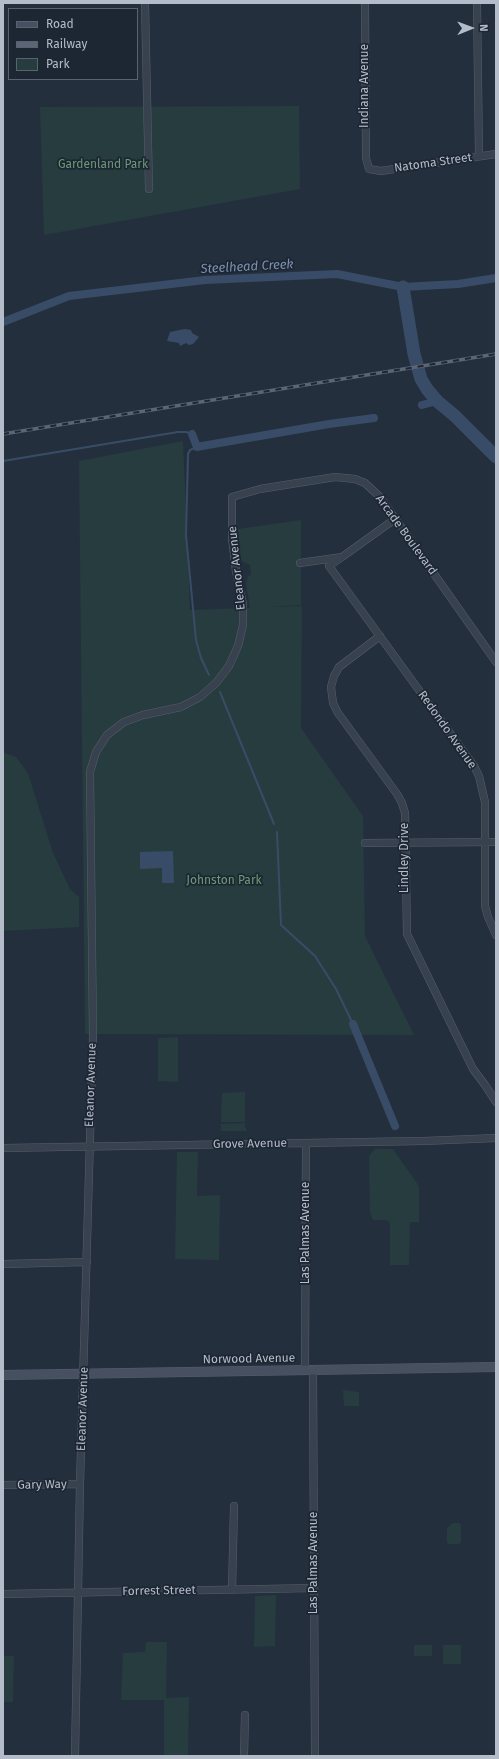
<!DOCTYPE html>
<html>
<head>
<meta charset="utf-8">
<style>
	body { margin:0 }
	#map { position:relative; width:499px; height:1759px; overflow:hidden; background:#242f3e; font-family:"Fira Sans",sans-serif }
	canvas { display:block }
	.frame { position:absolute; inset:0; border:4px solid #b4bcc9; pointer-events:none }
	.legend { position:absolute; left:8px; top:8px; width:130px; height:72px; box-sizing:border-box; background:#1d2633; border:1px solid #59626f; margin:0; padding:5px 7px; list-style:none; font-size:12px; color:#b4bcc9 }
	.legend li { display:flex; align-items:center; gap:8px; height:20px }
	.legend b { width:20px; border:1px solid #59626f }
	.north { position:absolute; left:451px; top:8px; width:40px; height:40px; -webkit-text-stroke:3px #1d2633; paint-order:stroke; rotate:89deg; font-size:11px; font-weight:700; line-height:16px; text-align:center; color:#b4bcc9 }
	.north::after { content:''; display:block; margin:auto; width:14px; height:18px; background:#b4bcc9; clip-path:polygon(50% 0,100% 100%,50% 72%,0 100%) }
</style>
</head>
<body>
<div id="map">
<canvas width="499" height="1759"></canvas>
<div class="frame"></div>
<ul class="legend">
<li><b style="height:5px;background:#465061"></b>Road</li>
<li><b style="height:5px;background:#5a6575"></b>Railway</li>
<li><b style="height:11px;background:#263c3f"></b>Park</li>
</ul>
<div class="north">N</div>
</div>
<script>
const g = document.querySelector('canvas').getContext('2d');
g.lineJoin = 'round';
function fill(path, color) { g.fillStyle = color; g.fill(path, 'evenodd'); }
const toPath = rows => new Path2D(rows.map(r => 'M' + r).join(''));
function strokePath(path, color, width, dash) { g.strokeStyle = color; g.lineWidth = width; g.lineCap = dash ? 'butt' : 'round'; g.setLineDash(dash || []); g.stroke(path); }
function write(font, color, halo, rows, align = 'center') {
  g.font = font + ' "Fira Sans",sans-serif'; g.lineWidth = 3.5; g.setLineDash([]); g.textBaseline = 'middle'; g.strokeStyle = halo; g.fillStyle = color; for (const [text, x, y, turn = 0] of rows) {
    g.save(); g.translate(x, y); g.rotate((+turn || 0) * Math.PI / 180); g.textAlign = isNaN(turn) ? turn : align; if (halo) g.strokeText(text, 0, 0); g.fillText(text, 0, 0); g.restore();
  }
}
fill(toPath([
	[299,106,300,189,44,235,40,107],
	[183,441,190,610,250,608,246,583,248,577,251,574,250,565,242,561,240,558,238,529,301,520,301,605,268,607,302,606,301,728,363,816,365,936,414,1035,85,1034,79,461],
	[3,752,16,757,28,773,53,853,70,889,79,897,79,927,3,931],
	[178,1037,178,1082,158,1081,158,1038],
	[245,1092,245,1122,221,1122,222,1093],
	[246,1123,244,1127,246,1128,246,1131,221,1131,221,1124],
	[375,1149,393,1149,419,1186,419,1222,410,1222,409,1265,390,1265,390,1223,386,1220,373,1220,370,1213,369,1156],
	[177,1152,198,1152,197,1196,220,1195,219,1260,175,1259],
	[343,1390,359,1392,359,1406,344,1406],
	[453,1523,459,1523,461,1525,461,1542,459,1544,449,1544,447,1542,447,1528],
	[276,1595,275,1646,254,1647,255,1596],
	[146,1642,167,1642,166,1698,189,1697,188,1756,164,1756,164,1700,121,1700,123,1653,145,1652],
	[414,1645,432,1645,432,1656,414,1656],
	[443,1645,461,1645,461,1664,443,1664],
	[3,1656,14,1656,13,1702,3,1702]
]), '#263c3f');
fill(toPath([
	[185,329,191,330,192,333,199,337,193,344,189,345,186,343,180,346,179,343,167,341,170,332],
	[173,851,174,883,162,883,162,868,140,869,140,852]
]), '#394c67');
strokePath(toPath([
	[197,447,190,450,188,454,186,535,196,640,201,658,209,675],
	[3,461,178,432,186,432,192,434],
	[220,692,274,824],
	[277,832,281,925,315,956,336,989,353,1024]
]), '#394c67', 2);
strokePath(toPath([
	[3,322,69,296,205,280,337,274,403,287,458,284,496,278],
	[422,405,437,401],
	[192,434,197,447,202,446,329,424,374,418],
	[353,1024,395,1126]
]), '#394c67', 8);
strokePath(toPath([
	[403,287,414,354,421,379,427,389,437,401,455,416,496,457]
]), '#394c67', 13);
const minor = toPath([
	[145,3,149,189],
	[365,3,366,158,369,169,381,171,496,154],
	[477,3,479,156],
	[342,557,329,566,474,766,479,776,485,802,485,906,488,917,496,935],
	[300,563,342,557,395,519],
	[380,636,339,667,334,676,331,687,333,703,338,713,397,794,402,803,405,813,407,934,473,1069,485,1085,496,1102],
	[365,843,496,842],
	[3,1148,424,1141,496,1138],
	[3,1264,87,1262],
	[305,1370,306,1143],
	[313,1370,315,1756],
	[3,1485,80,1484],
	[232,1590,234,1506],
	[3,1594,314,1588],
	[75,1756,80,1484,93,1035,90,772,96,752,107,735,124,722,143,715,181,707,200,697,216,683,229,666,238,646,243,625,243,604,236,571,232,538,232,497,260,489,335,477,355,479,365,483,380,497,496,662],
	[244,1756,245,1715]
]);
const secondary = toPath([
	[3,1375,496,1367]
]);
strokePath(minor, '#565f6c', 8);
strokePath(secondary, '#565f6c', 10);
strokePath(minor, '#38414e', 7);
strokePath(secondary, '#465061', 9);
const rail = toPath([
	[3,434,496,354]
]);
strokePath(rail, '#5a6575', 3.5);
strokePath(rail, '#1d2633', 2, [6]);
write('12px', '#b4bcc9', '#1d2633', [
	["Indiana Avenue",365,86,-90],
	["Natoma Street",433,163,-8],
	["Arcade Boulevard",406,535,54],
	["Eleanor Avenue",237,568,-96],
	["Redondo Avenue",447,730,55],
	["Lindley Drive",405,858,-90],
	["Eleanor Avenue",91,1085,-88],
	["Grove Avenue",250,1144,-1],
	["Las Palmas Avenue",306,1233,-90],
	["Norwood Avenue",249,1359,-1],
	["Eleanor Avenue",83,1409,-88],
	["Gary Way",42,1485,-1],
	["Las Palmas Avenue",314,1563,-90],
	["Forrest Street",159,1591,-1]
]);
write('12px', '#6b9a76', '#1d2633', [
	["Gardenland Park",103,165],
	["Johnston Park",224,881]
]);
write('italic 13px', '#7c92b1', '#1d2633', [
	["Steelhead Creek",247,267,-3]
]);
</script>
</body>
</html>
